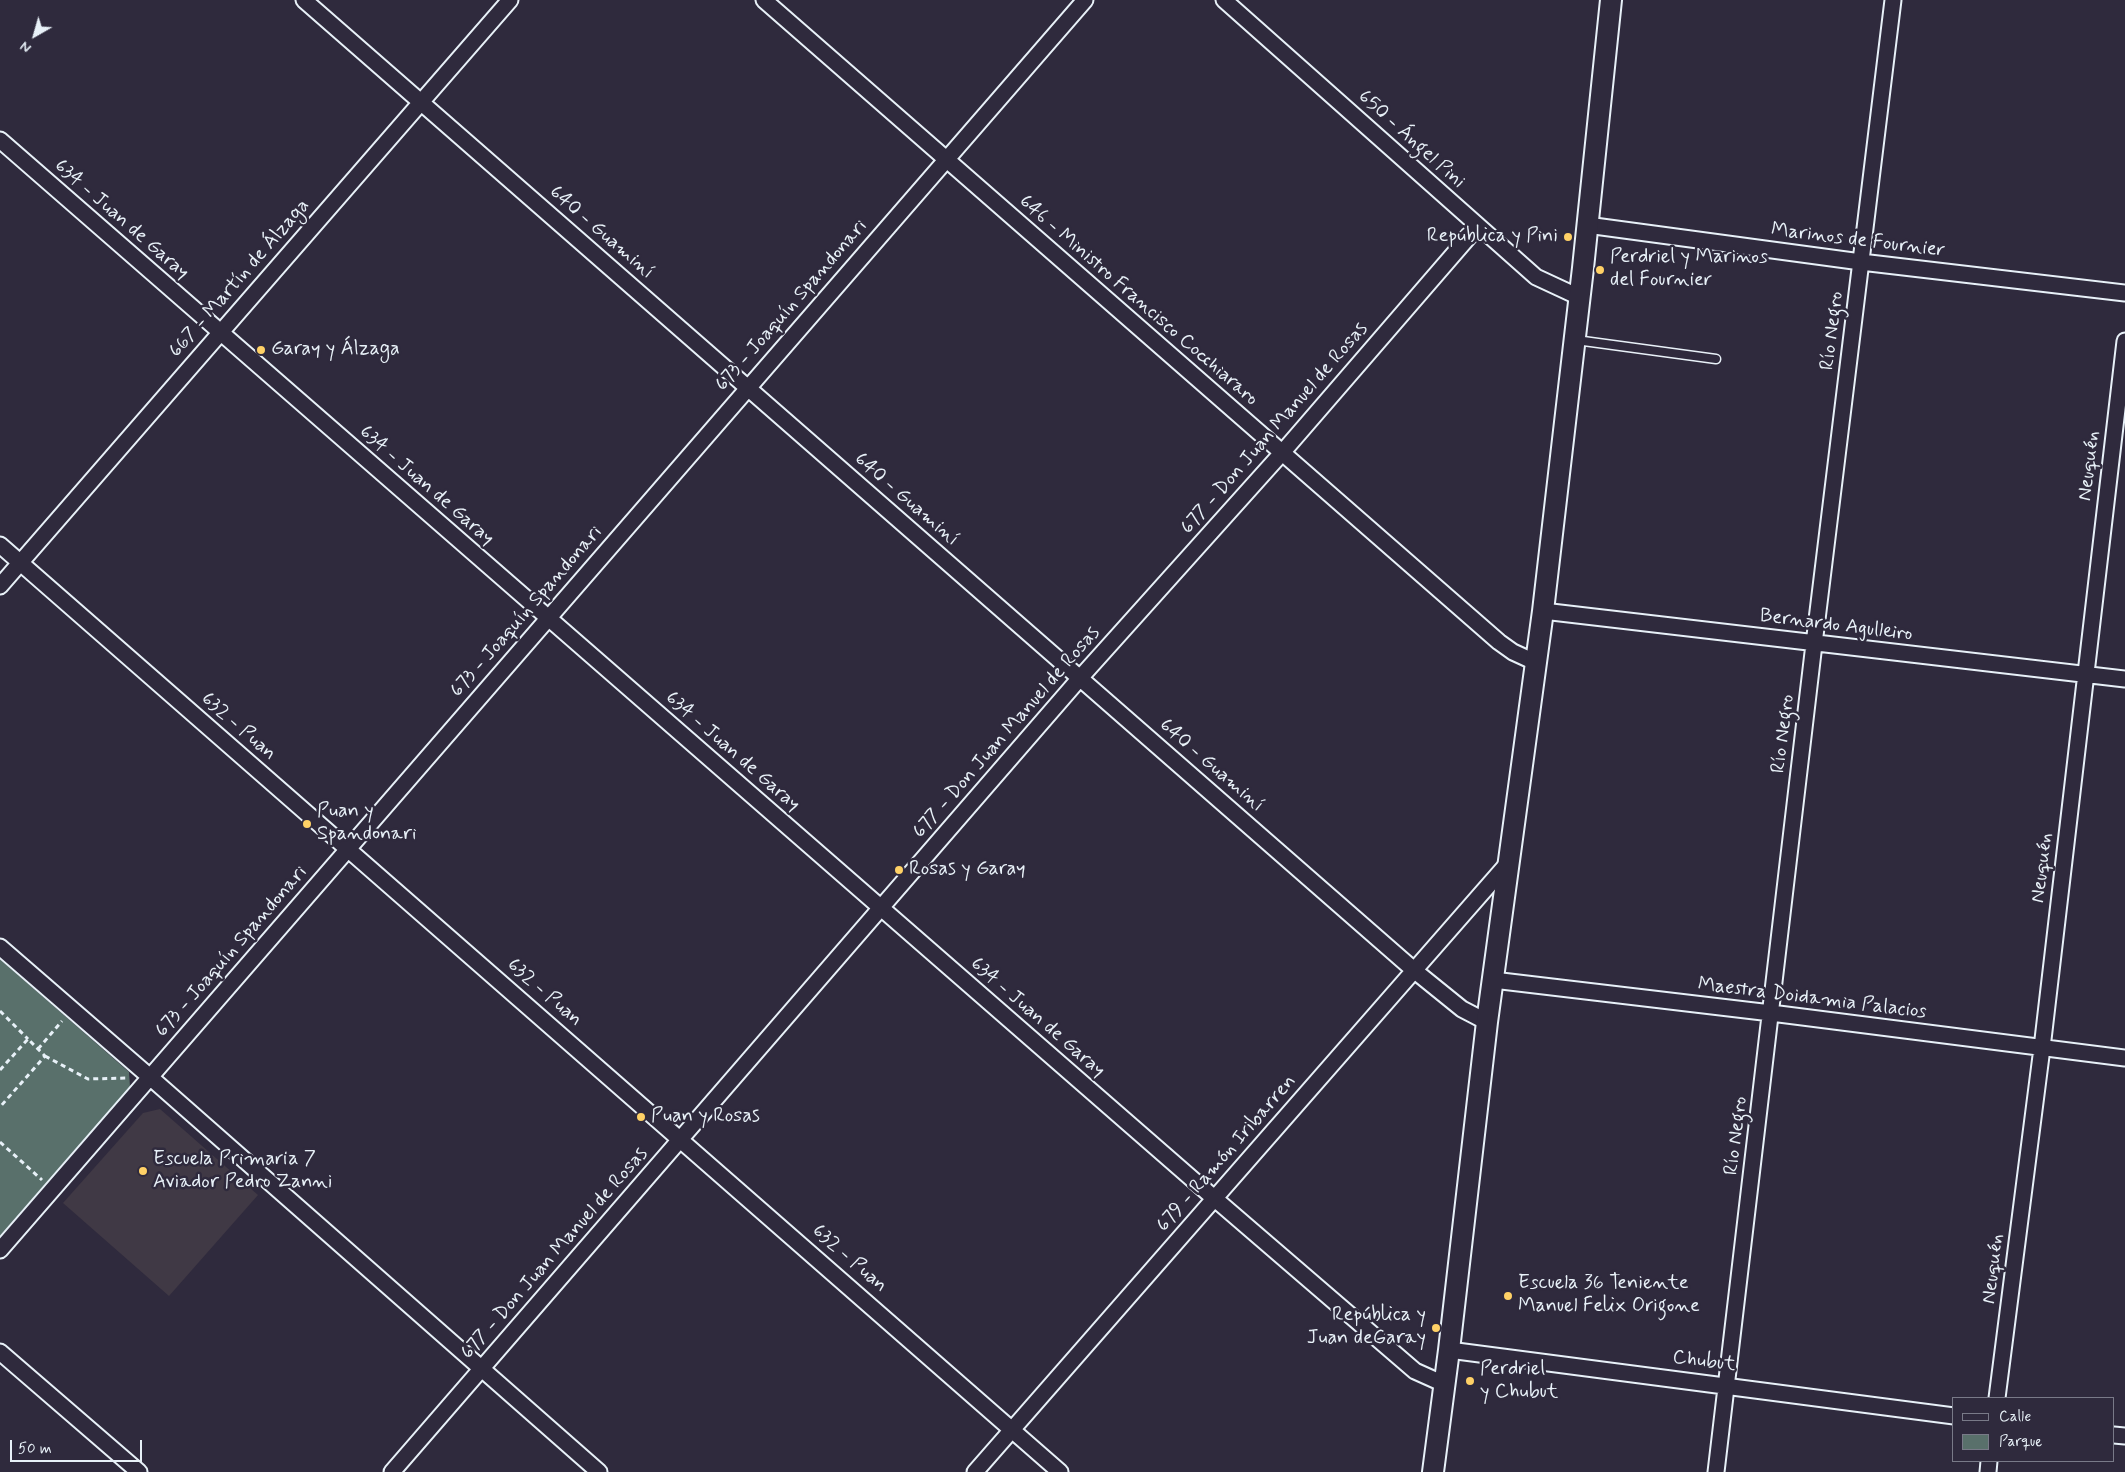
<!DOCTYPE html>
<html>
<head>
<meta charset="utf-8">
<style>
	body { margin:0 }
	#map { position:relative; width:2125px; height:1472px; overflow:hidden; background:#2f2a3d; font-family:Mynerve,sans-serif }
	canvas { display:block }
	.legend { position:absolute; left:1952px; top:1397px; width:162px; height:65px; box-sizing:border-box; background:#2f2a3d; border:1px solid #797a88; margin:0; padding:6px 9px; list-style:none; font-size:15px; color:#e8f1f8 }
	.legend li { display:flex; align-items:center; gap:10px; height:25px }
	.legend b { width:25px; border:1px solid #797a88 }
	.north { position:absolute; left:10px; top:10px; width:50px; height:50px; -webkit-text-stroke:4px #2f2a3d; paint-order:stroke; rotate:218deg; font-size:14px; font-weight:700; line-height:20px; text-align:center; color:#e8f1f8 }
	.north::after { content:''; display:block; margin:auto; width:18px; height:22px; background:#e8f1f8; clip-path:polygon(50% 0,100% 100%,50% 72%,0 100%) }
	.scale { position:absolute; left:10px; top:1440px; width:132px; height:22px; box-sizing:border-box; border:2px solid #e8f1f8; border-top:0; padding-left:6px; font-size:15px; line-height:18px; white-space:nowrap; color:#e8f1f8; -webkit-text-stroke:4px #2f2a3d; paint-order:stroke }
</style>
</head>
<body>
<div id="map">
<canvas width="2125" height="1472"></canvas>
<ul class="legend">
<li><b style="height:6px;background:#2f2a3d"></b>Calle</li>
<li><b style="height:14px;background:#59706b"></b>Parque</li>
</ul>
<div class="north">N</div>
<div class="scale">50 m</div>
</div>
<script>
const g = document.querySelector('canvas').getContext('2d');
g.lineJoin = 'round';
function fill(path, color) { g.fillStyle = color; g.fill(path, 'evenodd'); }
const toPath = rows => new Path2D(rows.map(r => 'M' + r).join(''));
function strokePath(path, color, width, dash) { g.strokeStyle = color; g.lineWidth = width; g.lineCap = dash ? 'butt' : 'round'; g.setLineDash(dash || []); g.stroke(path); }
function write(font, color, halo, rows, align = 'center') {
  g.font = font + ' Mynerve,sans-serif'; g.lineWidth = 5; g.setLineDash([]); g.textBaseline = 'middle'; g.strokeStyle = halo; g.fillStyle = color; for (const [text, x, y, turn = 0] of rows) {
    g.save(); g.translate(x, y); g.rotate((+turn || 0) * Math.PI / 180); g.textAlign = isNaN(turn) ? turn : align; if (halo) g.strokeText(text, 0, 0); g.fillText(text, 0, 0); g.restore();
  }
}
fill(toPath([
	[160,1109,258,1195,169,1296,63,1203,143,1113]
]), '#403945');
fill(toPath([
	[0,959,129,1072,130,1087,0,1236]
]), '#59706b');
const service = toPath([
	[1576,340,1716,359]
]);
const minor = toPath([
	[304,0,1415,971,1462,1009,1487,1022],
	[764,0,1499,642,1513,652,1537,663],
	[1224,0,1536,277,1579,297],
	[0,140,1214,1198,1415,1371,1444,1384],
	[1587,225,1861,262,2125,293],
	[0,545,1060,1472],
	[0,586,510,0],
	[1543,611,2125,679],
	[0,947,150,1077,599,1472],
	[1493,980,1771,1013,2125,1058],
	[0,1250,1085,0],
	[1449,1350,1954,1416],
	[0,1352,139,1472],
	[1997,1398,2042,1048,2125,341],
	[2114,1435,2125,1436],
	[392,1472,1080,678,1281,454,1478,226],
	[975,1472,1509,862],
	[1716,1472,1814,644,1893,0],
	[1988,1472,1989,1461]
]);
const secondary = toPath([
	[1433,1472,1449,1350,1487,1022,1543,611,1583,268,1611,0]
]);
strokePath(service, '#e8f1f8', 11);
strokePath(minor, '#e8f1f8', 19);
strokePath(secondary, '#e8f1f8', 24);
strokePath(toPath([
	[0,1011,28,1039],
	[38,1049,62,1021],
	[45,1056,88,1079,127,1078],
	[0,1070,28,1039,45,1056,0,1107],
	[0,1142,42,1180]
]), '#e8f1f8', 3, [5, 4]);
strokePath(service, '#2f2a3d', 8);
strokePath(minor, '#2f2a3d', 15);
strokePath(secondary, '#2f2a3d', 20);
for (const [x, y, r, color] of [
	[1568,237,5,"#ffd166"],
	[1600,270,5,"#ffd166"],
	[261,350,5,"#ffd166"],
	[307,824,5,"#ffd166"],
	[899,870,5,"#ffd166"],
	[641,1117,5,"#ffd166"],
	[143,1171,5,"#ffd166"],
	[1508,1296,5,"#ffd166"],
	[1436,1328,5,"#ffd166"],
	[1470,1381,5,"#ffd166"]
]) { const dot = new Path2D(); dot.arc(x, y, r, 0, 2 * Math.PI); g.fillStyle = color; g.fill(dot); strokePath(dot, '#2f2a3d', 2); }
write('20px', '#e8f1f8', '#2f2a3d', [
	["650 - Ángel Pini",1411,140,42],
	["634 - Juan de Garay",121,220,41],
	["640 - Guaminí",601,233,41],
	["Marinos de Fournier",1858,241,7],
	["667 - Martín de Álzaga",240,279,-49],
	["646 - Ministro Francisco Cocchiararo",1138,301,41],
	["673 - Joaquín Spandonari",792,306,-49],
	["Río Negro",1833,331,-83],
	["677 - Don Juan Manuel de Rosas",1275,429,-49],
	["Neuquén",2090,466,-83],
	["634 - Juan de Garay",426,486,41],
	["640 - Guaminí",906,500,41],
	["673 - Joaquín Spandonari",527,612,-49],
	["Bernardo Agulleiro",1836,626,7],
	["632 - Puan",238,727,41],
	["677 - Don Juan Manuel de Rosas",1007,733,-49],
	["Río Negro",1784,734,-83],
	["634 - Juan de Garay",732,752,41],
	["640 - Guaminí",1211,766,41],
	["Neuquén",2043,868,-83],
	["673 - Joaquín Spandonari",232,952,-49],
	["632 - Puan",544,993,41],
	["Maestra Doidamia Palacios",1812,999,7],
	["634 - Juan de Garay",1037,1018,41],
	["Río Negro",1737,1136,-83],
	["679 - Ramón Iribarren",1227,1154,-49],
	["677 - Don Juan Manuel de Rosas",555,1254,-49],
	["632 - Puan",849,1259,41],
	["Neuquén",1994,1269,-83],
	["Chubut",1704,1362,7]
]);
write('20px', '#e8f1f8', '#2f2a3d', [
	["República y Pini",1558,237,"right"],
	["Perdriel y Marinos",1610,258],
	["del Fournier",1610,281],
	["Garay y Álzaga",271,350],
	["Puan y",317,812],
	["Spandonari",317,835],
	["Rosas y Garay",909,870],
	["Puan y Rosas",651,1117],
	["Escuela Primaria 7",153,1160],
	["Aviador Pedro Zanni",153,1183],
	["Escuela 36 Teniente",1518,1284],
	["Manuel Felix Origone",1518,1307],
	["República y",1426,1316,"right"],
	["Juan deGaray",1426,1339,"right"],
	["Perdriel",1480,1370],
	["y Chubut",1480,1393]
], 'left');
</script>
</body>
</html>
